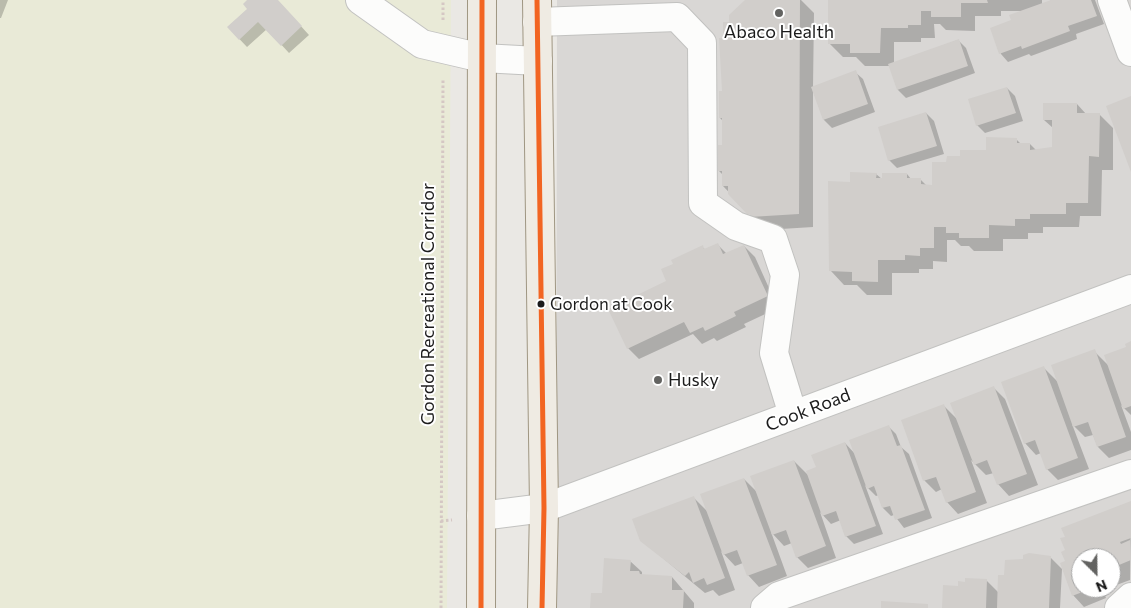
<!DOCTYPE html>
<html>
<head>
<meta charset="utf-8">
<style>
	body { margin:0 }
	#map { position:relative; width:1131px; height:608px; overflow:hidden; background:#eae8e4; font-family:Commissioner,sans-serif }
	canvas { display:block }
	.north { position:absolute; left:1071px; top:548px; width:50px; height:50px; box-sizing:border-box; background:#fff; border:1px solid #a4a4a4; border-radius:50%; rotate:157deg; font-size:14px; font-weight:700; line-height:20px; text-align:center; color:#1b1b1b }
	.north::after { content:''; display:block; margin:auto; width:18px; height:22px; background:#636361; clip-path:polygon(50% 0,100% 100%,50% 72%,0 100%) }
</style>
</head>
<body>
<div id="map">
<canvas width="1131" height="608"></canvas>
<div class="north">N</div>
</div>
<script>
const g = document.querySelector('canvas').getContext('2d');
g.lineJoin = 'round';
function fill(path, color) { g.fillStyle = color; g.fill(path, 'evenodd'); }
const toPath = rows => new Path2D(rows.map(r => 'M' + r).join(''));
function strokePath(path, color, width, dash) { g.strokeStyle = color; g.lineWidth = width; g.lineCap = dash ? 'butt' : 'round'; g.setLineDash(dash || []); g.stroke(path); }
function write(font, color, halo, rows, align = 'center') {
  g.font = font + ' Commissioner,sans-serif'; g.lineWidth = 4; g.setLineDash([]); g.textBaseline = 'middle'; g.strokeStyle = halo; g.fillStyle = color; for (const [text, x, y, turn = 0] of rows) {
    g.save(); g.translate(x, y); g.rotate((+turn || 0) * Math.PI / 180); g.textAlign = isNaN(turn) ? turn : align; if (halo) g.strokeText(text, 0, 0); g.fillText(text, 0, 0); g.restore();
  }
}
fill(toPath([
	[557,0,1131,0,1131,608,556,608],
	[1081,558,1111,558,1111,588,1081,588]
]), '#d9d7d5');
fill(toPath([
	[0,0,451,0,447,608,0,608]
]), '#e9ead7');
fill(toPath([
	[0,0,8,0,1,18,0,18],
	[249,0,277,0,309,35,289,53,267,29,247,47,228,27,248,9],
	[749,0,801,0,814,13,813,87,855,72,863,79,875,112,832,128,824,120,813,90,813,227,765,230,723,186,723,175,719,171,723,146,723,121,720,118,723,93,724,39,730,24],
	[830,0,1095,0,1104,24,1076,34,1077,39,1031,56,1029,54,1008,62,1001,54,991,29,1013,21,1023,11,1001,11,1001,16,975,16,975,31,946,30,940,24,934,24,935,38,921,38,921,42,894,42,894,63,958,40,966,48,975,73,906,98,898,90,890,66,865,66,856,57,843,57,829,43],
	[1042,0,1052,0,1042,5],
	[1007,88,1015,96,1023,121,985,133,977,125],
	[1077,104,1086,114,1099,114,1113,128,1113,170,1102,170,1101,216,1080,216,1079,227,1043,227,1043,233,1028,233,1028,239,1003,239,1003,251,974,251,969,246,961,246,955,240,947,240,947,262,933,261,933,269,919,269,919,273,892,273,892,295,867,295,857,285,844,285,831,271,852,183,876,174,882,179,907,174,911,179,920,179,927,186,933,186,948,164,961,157,987,152,1016,139,1021,144,1030,144,1036,150,1053,148,1053,128,1044,120],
	[926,113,934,121,944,154,897,168,889,160],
	[718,245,727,254,744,246,755,257,778,308,744,324,746,327,717,341,714,338,702,344,693,334,639,359,628,348,668,282,674,264,702,247,706,250],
	[1131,343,1131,415,1121,405,1131,432,1131,450,1109,458,1098,447,1093,435,1085,437,1072,424,1089,469,1058,480,1047,469,1041,453,1036,455,1025,443,1044,368,1058,382,1094,351,1108,365],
	[994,388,1005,399,1038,485,1009,496,998,484,994,473,986,475,971,460,987,503,958,514,947,502,942,489,936,492,924,480,944,406,958,420],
	[888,426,896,434,901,447,909,454,932,518,904,528,894,515,891,516,883,508,879,495,876,496,865,485,883,534,854,544,846,536,841,520,831,524,820,512,836,558,808,568,797,557,792,543,784,546,771,532,787,576,759,587,748,575,743,563,735,566,721,551,735,590,719,596,713,590,705,593,641,540,694,498,708,512,744,479,758,493,794,461,809,476,845,443,856,455],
	[1131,503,1130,580,1111,587,1111,558,1081,558,1081,588,1109,588,1103,590,1106,598,1084,607,1073,595,1066,562],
	[1029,555,1051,558,1062,569,1060,608,943,608,959,587,986,580,999,593,1006,576],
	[630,561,642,572,642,575,672,577,694,603,694,608,591,608]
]), '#0003');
fill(toPath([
	[247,0,278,0,302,26,281,46,258,22,239,40,227,27,247,9,243,4],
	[745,0,800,0,799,214,750,217,750,214,747,214,728,194,728,186,722,186,722,171,718,171,718,145,722,145,722,118,719,118,719,91,722,91,719,38,723,38,723,22,729,22,729,15],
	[828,0,987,0,988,3,961,3,961,17,931,17,931,11,921,11,921,25,908,25,908,28,881,28,880,53,850,53,850,44,828,44],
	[1051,0,1091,0,1097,16,1068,26,1070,31,1022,49,1021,46,999,54,990,28,1011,20,1009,15],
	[959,39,968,66,897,90,888,64],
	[856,70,868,104,823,120,811,87],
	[1007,87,1016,113,976,126,968,99],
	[1131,96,1131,172,1106,106],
	[1043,103,1077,103,1077,113,1100,113,1099,157,1089,156,1088,203,1066,203,1066,214,1030,214,1030,219,1015,219,1015,226,989,225,989,238,959,238,959,233,946,233,946,227,934,227,934,248,920,248,920,256,905,255,905,260,878,260,878,282,852,281,852,272,829,271,828,181,850,182,850,172,877,173,876,178,882,178,882,173,907,173,907,178,921,178,921,184,932,185,932,162,946,162,947,156,960,156,960,150,986,150,986,137,1017,138,1017,143,1030,143,1030,150,1052,147,1052,120,1043,120],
	[926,112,937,146,888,161,878,127],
	[718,243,723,254,744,245,768,296,734,312,736,316,705,331,703,327,690,333,684,322,627,349,608,309,666,281,661,269,673,264,671,260,703,245,704,249],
	[1131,341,1131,406,1123,409,1104,355,1126,347,1125,344],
	[1095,349,1126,437,1097,447,1088,422,1073,427,1051,365],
	[1044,366,1078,458,1046,470,1035,440,1024,444,1001,382],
	[994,386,1027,474,997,485,987,460,974,465,950,403],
	[944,404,976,492,946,503,936,477,923,481,901,420],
	[889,425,897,446,901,445,925,510,895,520,890,506,882,508,874,486,867,489,849,440],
	[845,442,876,526,845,537,836,511,822,516,806,471,816,467,811,455],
	[794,460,826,546,796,558,786,530,772,535,750,476],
	[744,478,777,565,747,576,737,550,723,555,700,494],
	[694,496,725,578,707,585,704,578,693,583,689,572,685,576,640,541,632,519],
	[1131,501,1131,538,1120,542,1121,544,1130,540,1131,560,1119,565,1120,569,1111,572,1111,558,1081,558,1081,588,1093,588,1072,596,1060,563,1065,561,1061,552,1065,550,1060,538,1065,537,1061,528],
	[1029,553,1051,556,1049,608,997,608,998,575,1004,575,1005,560,1023,559,1023,555],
	[604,558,631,560,630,571,639,571,640,574,672,576,672,590,684,590,683,608,590,608,591,593,602,593],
	[965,578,987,579,986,608,942,608,943,585,958,586,958,581,965,582],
	[881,601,928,604,928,608,881,608]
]), '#d1cecb');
const minor = toPath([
	[360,0,422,44,482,58,538,61],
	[1112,0,1131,52],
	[537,22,677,17,702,43,703,203,736,226,773,239,785,275,774,353,793,415],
	[481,516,544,508,1131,289],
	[765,608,779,596,1131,474],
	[1119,608,1131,597]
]);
const major = toPath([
	[537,0,544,508,542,608],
	[481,608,482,0]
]);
strokePath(minor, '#c2c2c0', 30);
strokePath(major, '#9f9682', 30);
strokePath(toPath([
	[443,20,443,0],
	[441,521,452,520],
	[441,608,443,79]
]), '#d5c7c4', 3, [2.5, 2.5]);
strokePath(minor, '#fcfcfb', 28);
strokePath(major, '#efebe3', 28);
strokePath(toPath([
	[537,0,544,508,542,608],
	[481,608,482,0]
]), '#f26522', 5);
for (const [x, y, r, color] of [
	[779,13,5,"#636361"],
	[541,304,4.5,"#1b1b1b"],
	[658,380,5,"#636361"]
]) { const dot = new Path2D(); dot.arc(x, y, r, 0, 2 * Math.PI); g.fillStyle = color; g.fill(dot); strokePath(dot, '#fff', 2); }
write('17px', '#1b1b1b', '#fff', [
	["Gordon at Cook",550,304]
], 'left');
write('18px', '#1b1b1b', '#fff', [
	["Abaco Health",779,32],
	["Husky",668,380,"left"]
]);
write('18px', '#1b1b1b', '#fff', [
	["Gordon Recreational Corridor",428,304,-90],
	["Cook Road",808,410,-21]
]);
</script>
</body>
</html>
